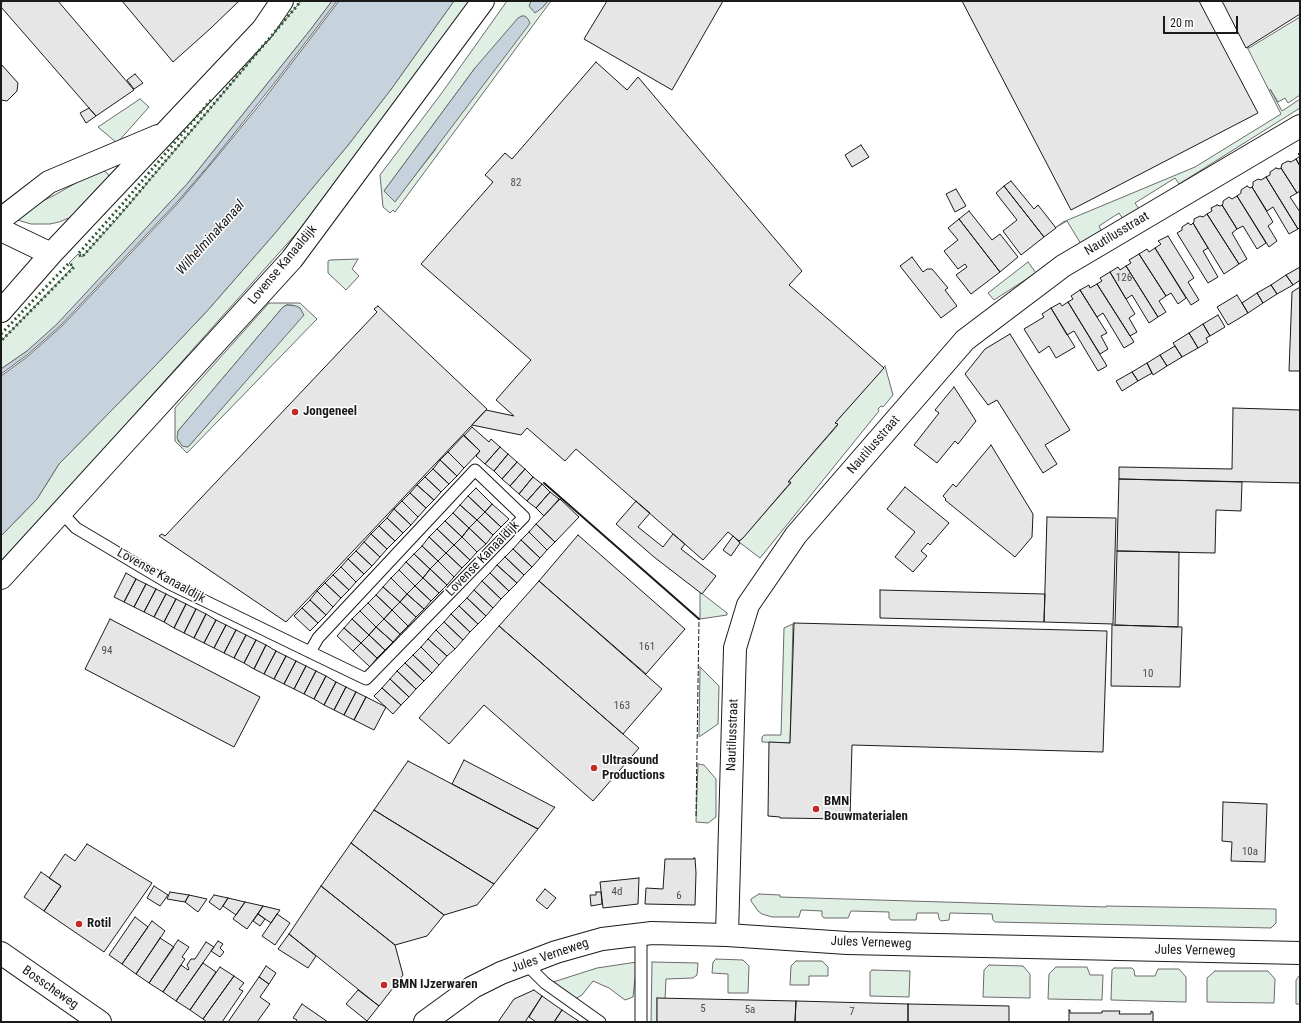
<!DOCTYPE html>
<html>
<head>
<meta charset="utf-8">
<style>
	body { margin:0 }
	#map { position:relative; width:1301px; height:1023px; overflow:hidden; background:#fff; font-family:"Roboto Condensed",sans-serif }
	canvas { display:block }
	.frame { position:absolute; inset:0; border:2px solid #1a1a1a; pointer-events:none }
	.scale { position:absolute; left:1163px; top:16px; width:75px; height:18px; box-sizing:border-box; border:2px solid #1a1a1a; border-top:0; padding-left:5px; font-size:12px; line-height:14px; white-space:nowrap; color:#1a1a1a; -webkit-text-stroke:3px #fff; paint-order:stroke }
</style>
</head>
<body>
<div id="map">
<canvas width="1301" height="1023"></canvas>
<div class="frame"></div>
<div class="scale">20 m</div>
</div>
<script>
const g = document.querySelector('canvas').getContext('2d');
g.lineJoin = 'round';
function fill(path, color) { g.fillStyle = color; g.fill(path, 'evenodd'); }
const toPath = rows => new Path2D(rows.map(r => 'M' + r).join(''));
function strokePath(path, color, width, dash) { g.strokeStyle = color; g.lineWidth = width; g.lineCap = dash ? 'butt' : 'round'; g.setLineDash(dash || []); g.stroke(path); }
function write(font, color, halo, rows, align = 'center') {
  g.font = font + ' "Roboto Condensed",sans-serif'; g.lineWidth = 3; g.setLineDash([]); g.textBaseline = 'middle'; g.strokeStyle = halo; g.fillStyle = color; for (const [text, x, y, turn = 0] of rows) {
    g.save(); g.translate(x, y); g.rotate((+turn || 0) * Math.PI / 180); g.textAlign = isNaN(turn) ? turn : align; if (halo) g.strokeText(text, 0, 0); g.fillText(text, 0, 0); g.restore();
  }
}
const green = toPath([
	[301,1,332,1,311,29,187,184,54,328,27,351,1,369,1,341,73,267,69,263,78,254,82,257,115,221,301,1],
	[454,1,476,1,328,198,1,564,1,536,37,499,59,464,156,365,208,310,276,232,349,144,392,88,454,1],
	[507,1,531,1,530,2,542,8,548,1,551,1,395,212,393,210,390,213,383,207,380,175,441,94,507,1],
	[475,68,435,150,398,197,384,191,475,68],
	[1300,17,1300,95,1288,103,1285,98,1278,102,1270,89,1282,111,1300,99,1300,108,1179,184,1175,178,1135,203,1139,209,1123,219,1119,213,1099,226,1102,232,1081,244,1067,221,1055,228,1063,222,1195,167,1281,114,1247,47,1249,48,1300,17],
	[140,99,149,107,117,143,98,127,140,99],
	[103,170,108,174,109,177,76,215,59,222,50,224,31,224,14,219,18,213,53,196,97,171,103,170],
	[358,259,352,269,359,276,346,290,328,273,328,261,330,260,358,259],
	[1028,262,1036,273,994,300,988,293,1028,262],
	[269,303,300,303,317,319,187,453,175,441,175,408,269,303],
	[287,305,292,305,300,308,303,315,189,446,187,447,178,441,178,431,283,307,287,305],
	[885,366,893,395,883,407,881,406,878,409,879,411,760,558,739,542,791,483,788,482,838,425,835,423,885,366],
	[700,592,727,613,727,615,700,619,700,592],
	[793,624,790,743,762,742,762,737,764,735,781,735,784,628,793,624],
	[700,667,719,686,718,724,699,737,700,667],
	[698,764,704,765,716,779,716,817,708,823,696,822,698,764],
	[759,894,780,895,780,897,1106,907,1106,906,1276,909,1276,923,1271,928,995,922,993,920,992,914,950,913,949,920,941,921,939,919,938,913,917,913,916,920,891,920,889,918,889,912,851,911,848,918,824,918,822,916,822,911,801,910,799,917,772,917,762,914,758,911,751,901,751,899,759,894],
	[716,959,743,960,749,966,748,993,728,993,728,974,712,973,713,962,716,959],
	[796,961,822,961,828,967,828,976,809,976,809,985,790,985,791,966,796,961],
	[637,962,633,997,625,1000,609,988,593,981,582,995,573,1000,550,983,597,968,637,962],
	[652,962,698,963,697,975,693,978,666,979,665,999,657,999,657,1022,651,1022,652,962],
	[989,965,1023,966,1030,974,1030,998,983,997,984,970,989,965],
	[1056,967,1087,967,1090,975,1103,975,1102,1000,1048,999,1049,974,1056,967],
	[1114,968,1132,968,1134,970,1135,976,1155,976,1158,969,1179,969,1186,977,1186,1002,1111,1000,1112,970,1114,968],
	[872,970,910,971,909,997,870,996,870,972,872,970],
	[1215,971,1268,971,1275,979,1274,1003,1207,1002,1207,978,1215,971],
	[1300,975,1300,1004,1296,1004,1296,980,1300,975]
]);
fill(green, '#e0efe3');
strokePath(green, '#6a6a6a', 1);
const water = toPath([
	[332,1,337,1,276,81,209,165,178,201,61,325,27,355,1,374,1,369,27,351,57,324,187,184,311,29,332,1],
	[339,1,454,1,392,88,349,144,276,232,208,310,156,365,59,464,37,499,1,536,1,376,27,357,62,326,130,254,178,203,216,158,265,98,339,1],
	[531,1,548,1,542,8,535,13,529,6,531,1],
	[522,16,525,16,528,19,530,23,528,26,395,202,384,191,475,68,518,18,522,16],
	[287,305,296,306,300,308,304,315,189,446,187,447,182,446,177,438,178,431,283,307,287,305]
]);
fill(water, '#c6d2dc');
strokePath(water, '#6a6a6a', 1);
const building = toPath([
	[2,1,58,1,134,90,96,116,1,7,2,1],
	[122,1,239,1,211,28,173,62,122,1],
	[607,1,723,1,672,90,584,39,607,1],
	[962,1,1199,1,1258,113,1071,210,962,1],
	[1222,1,1300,1,1300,14,1246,48,1222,1],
	[596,62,627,90,638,77,802,271,789,285,884,368,835,423,838,424,788,482,791,482,743,538,739,541,728,532,703,560,576,449,565,461,527,428,521,435,472,425,486,410,514,416,496,400,531,360,421,264,493,182,485,175,505,153,512,159,596,62],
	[1,64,18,83,17,91,7,101,1,100,1,64],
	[135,74,143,83,134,89,127,80,135,74],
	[89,108,96,116,86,123,80,113,89,108],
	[861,145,869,157,852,167,845,155,861,145],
	[1300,153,1300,166,1296,159,1300,156,1298,154,1300,153],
	[1296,159,1300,166,1300,191,1297,193,1281,168,1282,164,1288,161,1291,162,1296,159],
	[1276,168,1279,169,1281,168,1297,193,1290,197,1300,212,1300,227,1298,229,1266,177,1270,175,1270,172,1276,168],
	[1266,177,1298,229,1289,234,1273,207,1267,211,1252,187,1253,186,1253,182,1258,179,1261,180,1266,177],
	[1011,181,1034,209,1038,205,1056,228,1044,237,1004,186,1011,181],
	[1004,186,1044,237,1021,255,1003,231,1017,220,996,193,1004,186],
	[1247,186,1250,188,1252,187,1273,222,1268,226,1277,241,1269,247,1237,196,1241,193,1241,190,1247,186],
	[956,189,966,206,955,212,946,194,956,189],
	[1237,196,1266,243,1257,249,1243,226,1237,229,1222,205,1223,204,1223,201,1229,197,1232,199,1237,196],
	[1217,205,1220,206,1222,205,1237,229,1232,233,1247,259,1239,264,1207,214,1212,211,1211,208,1217,205],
	[969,211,992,240,1000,234,1018,257,1000,272,959,219,969,211],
	[1207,214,1239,264,1224,274,1193,223,1194,222,1194,219,1200,216,1203,217,1207,214],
	[959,219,1000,272,971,294,956,275,967,267,965,264,958,269,944,251,958,240,948,228,959,219],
	[1188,223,1191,225,1193,223,1208,248,1203,251,1218,277,1208,283,1177,233,1182,230,1182,227,1188,223],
	[1168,236,1194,278,1188,282,1199,300,1191,305,1155,248,1161,244,1158,241,1168,236],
	[1155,248,1186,298,1178,304,1171,293,1166,296,1139,254,1147,249,1149,252,1155,248],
	[1139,254,1166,296,1159,301,1166,312,1158,317,1126,266,1131,263,1129,260,1139,254],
	[912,257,923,272,927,269,932,269,948,288,945,290,957,306,941,318,900,266,912,257],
	[1126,266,1158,317,1149,323,1132,295,1126,299,1110,272,1118,267,1120,270,1126,266],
	[1300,267,1300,280,1293,285,1286,275,1300,267],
	[1110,272,1135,314,1129,318,1137,332,1130,336,1097,284,1102,281,1100,278,1110,272],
	[1286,275,1293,285,1277,294,1271,285,1286,275],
	[1097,284,1134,342,1124,348,1103,313,1097,317,1080,290,1089,285,1090,288,1097,284],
	[1271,285,1277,294,1263,303,1257,293,1271,285],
	[1300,287,1300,371,1289,371,1292,292,1300,287],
	[1080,290,1107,333,1101,336,1108,349,1100,354,1068,302,1073,299,1071,296,1080,290],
	[1257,293,1263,303,1248,313,1242,303,1257,293],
	[1237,295,1248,313,1228,325,1217,307,1237,295],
	[1068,302,1107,366,1098,371,1074,331,1067,335,1051,308,1060,303,1062,306,1068,302],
	[378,306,487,409,286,622,159,536,162,534,165,536,200,499,377,312,374,309,378,306],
	[1051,308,1075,347,1056,358,1049,346,1039,353,1024,329,1044,317,1042,314,1051,308],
	[1218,315,1225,327,1210,336,1203,324,1218,315],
	[1203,324,1210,336,1206,338,1208,342,1198,348,1189,333,1203,324],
	[1189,333,1198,348,1182,357,1173,343,1189,333],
	[1010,334,1070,430,1045,445,1057,464,1043,473,997,400,988,405,965,374,985,349,1010,334],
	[1175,346,1182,357,1167,366,1160,355,1175,346],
	[1160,355,1167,366,1153,375,1147,363,1160,355],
	[1147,363,1152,373,1138,381,1132,372,1147,363],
	[1132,372,1138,381,1122,391,1116,381,1132,372],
	[954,387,976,421,958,444,955,441,937,463,914,445,939,413,935,410,954,387],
	[1233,408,1300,410,1300,483,1119,479,1119,467,1232,469,1233,408],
	[472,427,489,442,491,439,500,447,485,464,476,456,480,451,464,436,472,427],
	[464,435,480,451,464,468,448,452,464,435],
	[991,445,1033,514,1032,537,1015,557,945,500,946,499,943,496,953,484,956,487,991,445],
	[500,447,508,454,494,471,485,464,500,447],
	[448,452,464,468,457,476,440,460,448,452],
	[508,454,517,462,502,479,494,471,508,454],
	[440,460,457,476,449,484,433,469,440,460],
	[517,462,525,469,510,486,502,479,517,462],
	[433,469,449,484,441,492,425,477,433,469],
	[525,469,533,477,519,494,510,486,525,469],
	[425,477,441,492,434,500,417,485,425,477],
	[533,477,542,484,527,501,519,494,533,477],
	[1119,479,1242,482,1241,511,1216,510,1215,553,1117,551,1119,479],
	[542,484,550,492,536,508,527,501,542,484],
	[417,485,434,500,426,508,410,493,417,485],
	[905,487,949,523,930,545,928,543,921,551,927,556,913,572,895,557,915,532,887,509,905,487],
	[476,488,492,504,485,512,468,496,476,488],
	[550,492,559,499,544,516,536,508,550,492],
	[410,493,426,508,418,517,402,501,410,493],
	[468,496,485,512,477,520,460,505,468,496],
	[560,499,579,517,555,542,536,524,560,499],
	[402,501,418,517,411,525,394,509,402,501],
	[636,501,650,513,638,527,663,547,673,534,685,544,681,549,716,576,702,594,654,557,616,524,636,501],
	[492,504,509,519,501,527,485,512,492,504],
	[460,505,477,520,469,528,453,513,460,505],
	[394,509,411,525,403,533,387,518,394,509],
	[485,512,501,527,493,535,477,520,485,512],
	[453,513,469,528,462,537,445,521,453,513],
	[1047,517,1116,518,1113,624,1044,622,1047,517],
	[387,518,403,533,395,541,379,526,387,518],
	[477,520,493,535,486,544,469,528,477,520],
	[445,521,462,537,454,545,437,529,445,521],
	[536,524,555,542,547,550,529,532,536,524],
	[379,526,395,541,387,549,371,534,379,526],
	[469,528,486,544,477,552,462,537,469,528],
	[437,529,454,545,446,553,429,537,437,529],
	[529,532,547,550,540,558,521,540,529,532],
	[371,534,387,549,380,557,364,542,371,534],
	[578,535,685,629,646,674,539,581,578,535],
	[733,536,740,543,731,556,723,550,733,536],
	[429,537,446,553,438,561,422,546,429,537],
	[462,537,477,552,470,560,454,545,462,537],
	[521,540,540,558,532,567,513,549,521,540],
	[364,542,380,557,372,566,356,551,364,542],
	[454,545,470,560,462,568,446,553,454,545],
	[422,546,438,561,430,569,414,554,422,546],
	[513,549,532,567,524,575,505,557,513,549],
	[356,551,372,566,364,574,348,559,356,551],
	[1117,551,1179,552,1178,627,1115,625,1117,551],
	[446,553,462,568,454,577,438,561,446,553],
	[414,554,430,569,423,578,406,562,414,554],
	[505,557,524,575,517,583,497,565,505,557],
	[348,559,364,574,356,582,341,567,348,559],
	[438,561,454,577,447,585,430,569,438,561],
	[406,562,423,578,415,586,399,570,406,562],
	[497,565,517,583,509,591,490,573,497,565],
	[341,567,356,582,349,590,333,575,341,567],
	[430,569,447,585,439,593,423,578,430,569],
	[399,570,415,586,407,594,391,578,399,570],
	[126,573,136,579,124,602,114,597,126,573],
	[490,573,509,591,501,599,482,581,490,573],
	[333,575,349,590,341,598,325,583,333,575],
	[391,578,407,594,400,602,383,587,391,578],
	[423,578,439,593,431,601,415,586,423,578],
	[136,579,146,584,134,607,124,602,136,579],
	[482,581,501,599,493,608,474,590,482,581],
	[539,581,662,689,623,734,499,626,539,581],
	[325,583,341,598,333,607,317,591,325,583],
	[146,584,156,589,144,612,134,607,146,584],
	[415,586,431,601,424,609,407,594,415,586],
	[383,587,400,602,392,610,376,595,383,587],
	[156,589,166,594,154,617,144,612,156,589],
	[474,590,493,608,486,616,467,598,474,590],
	[880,590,1045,594,1044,622,880,618,880,590],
	[317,591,333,607,326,615,310,600,317,591],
	[166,594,176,599,164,622,154,617,166,594],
	[407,594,424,609,416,617,400,602,407,594],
	[376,595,392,610,384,619,368,603,376,595],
	[467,598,486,616,478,624,459,606,467,598],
	[176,599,186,604,174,628,164,622,176,599],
	[310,600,326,615,318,623,302,608,310,600],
	[400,602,416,617,408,626,392,610,400,602],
	[368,603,384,619,376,627,360,611,368,603],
	[186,604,196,609,184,633,174,628,186,604],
	[459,606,478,624,470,632,451,614,459,606],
	[302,608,318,623,310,631,294,616,302,608],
	[196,609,206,614,194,638,184,633,196,609],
	[392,610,408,626,400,634,384,619,392,610],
	[360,611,376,627,369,635,352,619,360,611],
	[206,614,216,620,204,643,194,638,206,614],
	[451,614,470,632,463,640,444,622,451,614],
	[110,619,260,697,234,747,85,669,110,619],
	[352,619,369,635,361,643,344,628,352,619],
	[384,619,400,634,393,642,376,627,384,619],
	[216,620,226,625,214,648,204,643,216,620],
	[444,622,463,640,455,649,436,630,444,622],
	[794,623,1107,631,1103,752,852,745,850,819,780,818,780,817,768,816,769,742,790,743,794,623],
	[226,625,236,630,224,653,214,648,226,625],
	[1112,625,1182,627,1180,687,1111,686,1112,625],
	[499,626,639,748,593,801,484,705,449,744,419,718,499,626],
	[376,627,393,642,385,650,369,635,376,627],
	[344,628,361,643,353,651,337,636,344,628],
	[236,630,246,635,234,658,224,653,236,630],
	[436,630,455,649,447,656,428,639,436,630],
	[246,635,256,640,244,663,234,658,246,635],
	[369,635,385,650,377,658,361,643,369,635],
	[428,639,447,656,439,665,421,647,428,639],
	[256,640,266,645,254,669,244,663,256,640],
	[361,643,377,658,370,667,353,651,361,643],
	[266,645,276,651,264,674,254,669,266,645],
	[421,647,439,665,432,673,413,655,421,647],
	[276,651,286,656,274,679,264,674,276,651],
	[413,655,432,673,424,681,405,663,413,655],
	[286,656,296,661,284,684,274,679,286,656],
	[296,661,306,666,294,689,284,684,296,661],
	[405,663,424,681,416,689,397,671,405,663],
	[306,666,316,671,304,694,294,689,306,666],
	[316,671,326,676,314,699,304,694,316,671],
	[397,671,416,689,409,697,390,679,397,671],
	[326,676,336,682,324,705,314,699,326,676],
	[390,679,409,697,401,705,382,688,390,679],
	[336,682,346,687,334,710,324,705,336,682],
	[346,687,356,692,344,715,334,710,346,687],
	[382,688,401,705,393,714,374,696,382,688],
	[356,692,366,697,354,720,344,715,356,692],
	[366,697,386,707,374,730,354,720,366,697],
	[464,760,554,807,555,807,538,829,452,784,464,760],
	[408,761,538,829,494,884,374,810,408,761],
	[1223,802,1267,804,1265,862,1231,861,1232,842,1222,841,1223,802],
	[374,810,494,884,477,905,444,915,351,843,374,810],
	[351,843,444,915,427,936,395,945,321,886,351,843],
	[87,844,152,883,104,952,44,911,61,886,49,878,65,854,75,861,87,844],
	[694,858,695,858,696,873,695,905,645,904,646,888,663,889,665,859,694,859,694,858],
	[41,872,61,886,44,911,24,897,41,872],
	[639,878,638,904,603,908,600,882,639,878],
	[154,886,168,895,160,906,147,898,154,886],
	[321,886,395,945,403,975,379,1006,289,934,321,886],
	[545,889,556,898,547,909,536,900,545,889],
	[170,892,189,895,185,902,167,899,170,892],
	[596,892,601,892,602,904,591,906,590,895,596,895,596,892],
	[189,895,207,899,198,912,185,902,189,895],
	[214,895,228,898,220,910,209,902,214,895],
	[228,898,245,902,236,915,223,906,228,898],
	[245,902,263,906,247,929,233,919,245,902],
	[263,906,280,910,271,923,258,914,263,906],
	[258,914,265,919,260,926,253,921,258,914],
	[277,914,290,923,275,945,262,936,277,914],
	[135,917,148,927,122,964,109,955,135,917],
	[152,921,165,931,136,974,122,964,152,921],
	[289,934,316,956,308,968,278,949,289,934],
	[160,938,174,947,149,983,136,974,160,938],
	[178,940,189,947,182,957,185,959,163,992,149,983,178,940],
	[218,941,223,944,220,948,224,952,220,957,211,951,218,941],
	[206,942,214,947,176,1001,163,992,181,965,188,970,189,969,187,965,191,959,195,959,206,942],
	[203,963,216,972,190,1010,176,1001,203,963],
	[266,966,276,973,269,984,259,977,266,966],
	[220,967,234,976,203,1019,190,1010,220,967],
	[234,976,244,983,239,989,243,991,222,1022,207,1022,203,1019,234,976],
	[259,977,269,984,260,997,270,1004,257,1022,228,1022,259,977],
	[358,990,379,1006,367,1021,346,1004,358,990],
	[534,990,542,996,525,1022,498,1022,514,999,534,990],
	[542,996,562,1010,554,1022,536,1022,529,1017,542,996],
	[657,998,796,1001,795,1022,657,1022,657,998],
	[796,1001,908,1004,908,1022,795,1022,796,1001],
	[302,1004,328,1022,296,1022,297,1020,293,1018,302,1004],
	[908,1004,1009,1006,1009,1022,908,1022,908,1004],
	[562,1010,580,1022,554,1022,562,1010],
	[1069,1010,1070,1010,1070,1013,1102,1013,1102,1011,1120,1011,1119,1014,1151,1014,1151,1011,1153,1012,1153,1022,1069,1022,1069,1010]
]);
fill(building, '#e6e6e6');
strokePath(building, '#1a1a1a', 1);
const lane = toPath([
	[61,512,76,528,170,584,310,652,366,679,524,517,475,470,318,638,310,652],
	[641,934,641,1022],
	[526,964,545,983,600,1022]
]);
const street = toPath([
	[1,219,49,182,158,136],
	[1,230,51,254],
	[1,311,51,254,263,29,282,1],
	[1,578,292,259,483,1],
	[727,935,735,648,748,605,796,535,965,340,1063,266,1300,126]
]);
const secondary = toPath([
	[1,953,100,1022],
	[425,1022,473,987,501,973,556,952,602,939,652,933,727,935,847,943,1300,953]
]);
strokePath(lane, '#1a1a1a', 13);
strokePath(street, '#1a1a1a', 24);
strokePath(secondary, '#1a1a1a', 24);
strokePath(lane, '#fff', 11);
strokePath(street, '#fff', 22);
strokePath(secondary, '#fff', 22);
strokePath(toPath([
	[211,100,125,201,78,254,82,257,129,204,301,1],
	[1,334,69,263,74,267,1,341]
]), '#2b5a34', 3, [2, 3]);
strokePath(toPath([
	[696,816,699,619]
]), '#1a1a1a', 1, [5, 2]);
strokePath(toPath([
	[544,483,699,619]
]), '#1a1a1a', 2);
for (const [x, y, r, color] of [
	[295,412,4,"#c62828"],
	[594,768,4,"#c62828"],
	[816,809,4,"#c62828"],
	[79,924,4,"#c62828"],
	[384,985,4,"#c62828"]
]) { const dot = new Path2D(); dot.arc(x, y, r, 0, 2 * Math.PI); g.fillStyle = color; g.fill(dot); strokePath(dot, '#fff', 1.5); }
write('11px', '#4d4d4d', null, [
	["82",516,183],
	["126",1124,278],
	["161",647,647],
	["94",107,651],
	["10",1148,674],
	["163",622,706],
	["10a",1250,852],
	["4d",617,892],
	["6",679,896],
	["5",703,1009],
	["5a",750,1010],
	["7",852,1012]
]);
write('13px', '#1a1a1a', '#fff', [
	["Nautilusstraat",1117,234,-31],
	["Lovense Kanaaldijk",283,265,-50],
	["Nautilusstraat",874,445,-49],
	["Lovense Kanaaldijk",483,559,-46],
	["Lovense Kanaaldijk",161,576,29],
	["Nautilusstraat",733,735,-88],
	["Jules Verneweg",871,943,2],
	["Jules Verneweg",1195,951,1],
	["Jules Verneweg",550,956,-19],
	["Bosscheweg",50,988,35]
]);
write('bold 13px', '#1a1a1a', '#fff', [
	["Jongeneel",303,412],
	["Ultrasound",602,761],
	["Productions",602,776],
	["BMN",824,802],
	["Bouwmaterialen",824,817],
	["Rotil",87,924],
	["BMN IJzerwaren",392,985]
], 'left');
write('italic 14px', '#1a1a1a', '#fff', [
	["Wilhelminakanaal",211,238,-48]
]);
</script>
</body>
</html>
